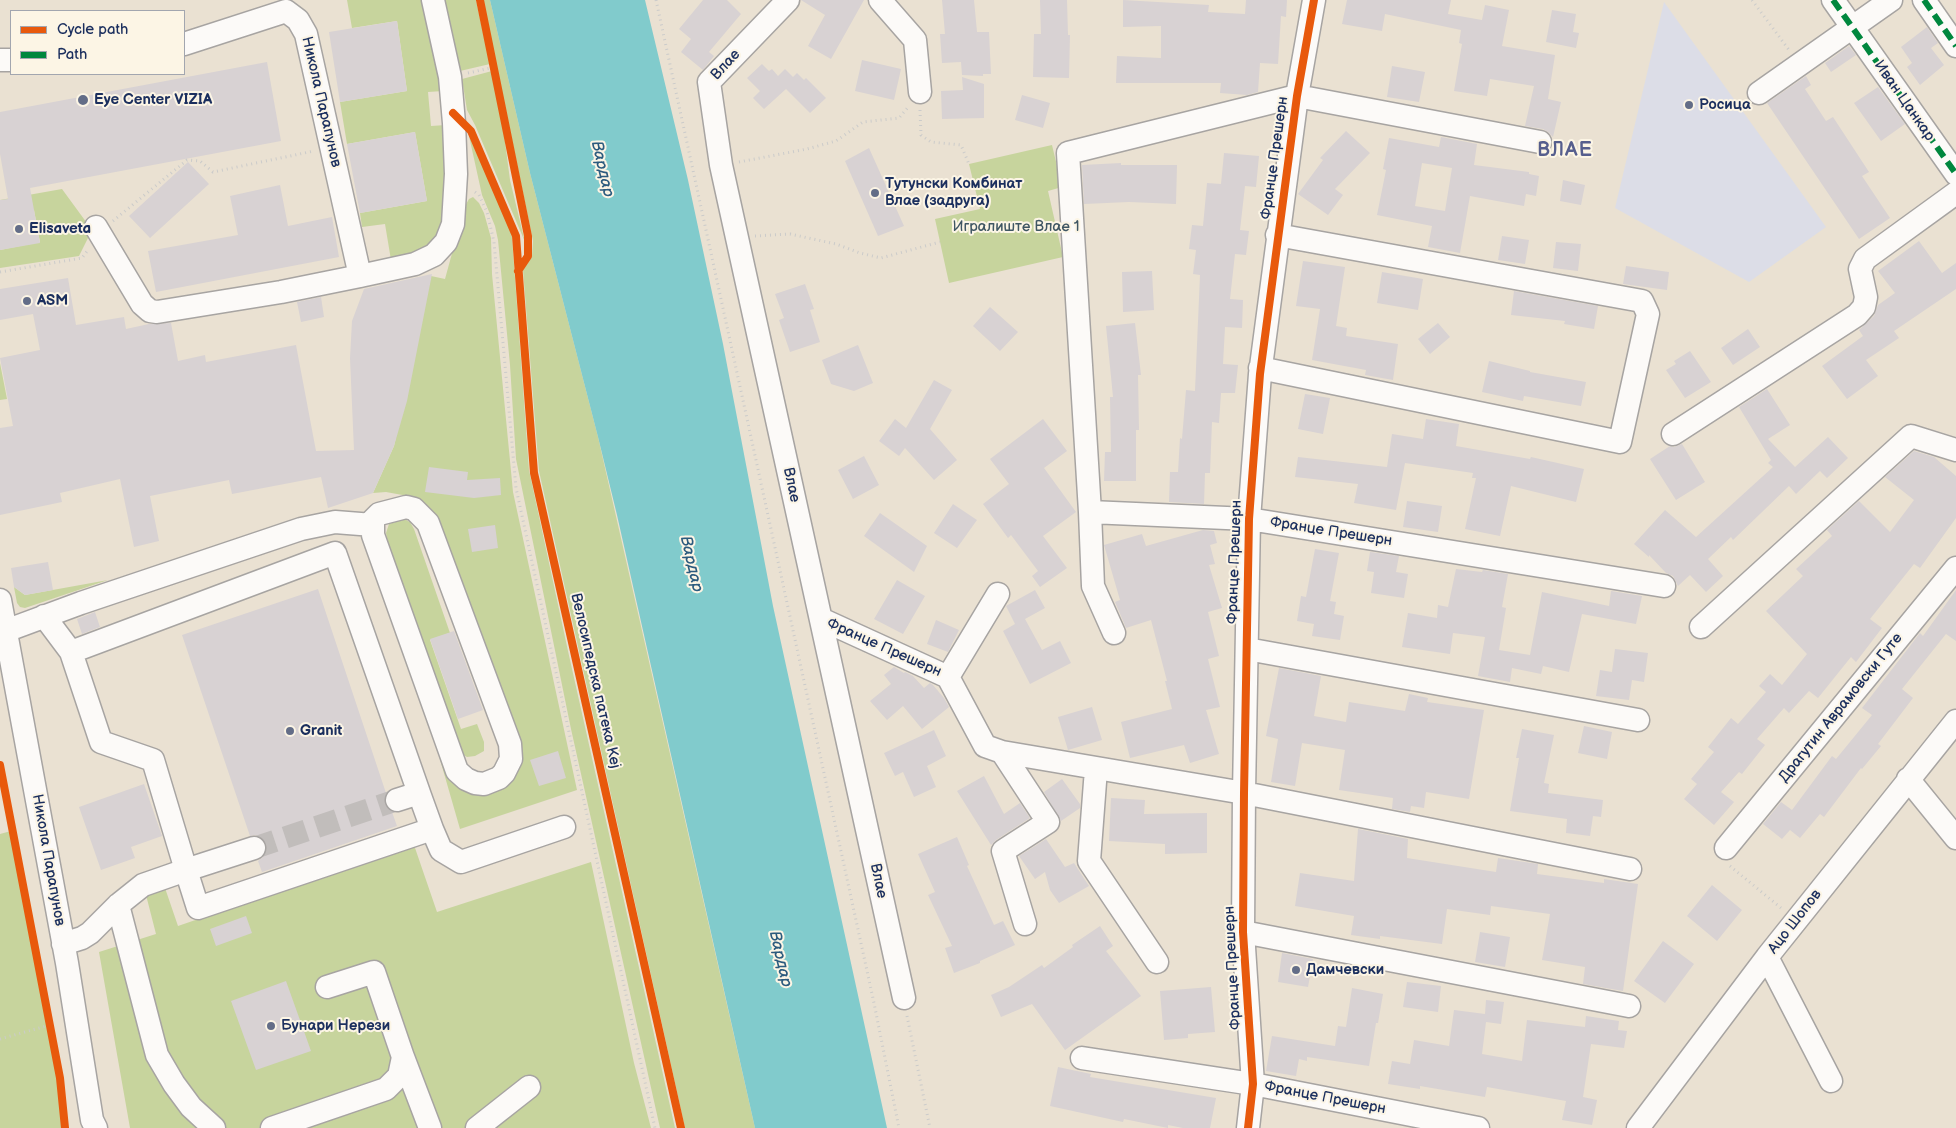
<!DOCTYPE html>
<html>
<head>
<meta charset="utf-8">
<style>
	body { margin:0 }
	#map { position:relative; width:1956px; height:1128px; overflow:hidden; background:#eae1d2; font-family:"Balsamiq Sans",sans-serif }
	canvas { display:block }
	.legend { position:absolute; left:10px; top:10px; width:175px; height:65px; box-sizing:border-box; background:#fcf5e5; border:1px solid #a2a6af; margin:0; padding:6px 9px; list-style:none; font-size:15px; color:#1b2f5e }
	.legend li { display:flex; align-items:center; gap:10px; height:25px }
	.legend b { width:25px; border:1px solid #a2a6af }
</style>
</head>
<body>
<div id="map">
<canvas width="1956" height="1128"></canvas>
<ul class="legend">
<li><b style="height:6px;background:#e8590c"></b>Cycle path</li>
<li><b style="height:6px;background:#00873e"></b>Path</li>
</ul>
</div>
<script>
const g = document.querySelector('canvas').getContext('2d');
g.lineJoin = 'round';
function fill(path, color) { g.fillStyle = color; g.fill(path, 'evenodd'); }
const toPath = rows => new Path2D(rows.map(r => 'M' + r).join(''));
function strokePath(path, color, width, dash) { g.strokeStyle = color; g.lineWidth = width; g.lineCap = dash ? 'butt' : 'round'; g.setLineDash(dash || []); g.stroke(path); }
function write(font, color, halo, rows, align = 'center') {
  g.font = font + ' "Balsamiq Sans",sans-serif'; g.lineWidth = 4; g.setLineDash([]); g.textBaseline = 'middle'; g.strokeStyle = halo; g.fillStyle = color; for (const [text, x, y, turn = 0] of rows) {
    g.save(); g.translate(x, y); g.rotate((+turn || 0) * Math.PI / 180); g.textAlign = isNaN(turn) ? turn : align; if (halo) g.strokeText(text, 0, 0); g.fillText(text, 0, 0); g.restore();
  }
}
fill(toPath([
	[1664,2,1826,227,1749,282,1615,208]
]), '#dcdde7');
fill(toPath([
	[347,0,426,0,443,91,428,92,431,126,446,125,445,231,430,249,391,260,385,224,362,227,360,213,427,201,415,132,347,144,340,102,407,91,397,21,352,28],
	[444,0,476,0,490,64,460,71],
	[483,0,490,0,530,173,598,437,755,1128,685,1128,539,471,523,270,532,256,533,241],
	[492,71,502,119,510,180,525,242,475,125,467,110,462,79],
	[469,136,509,225,512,237,529,470,568,651,675,1128,660,1128,571,729,516,459,510,365,498,240,495,226,482,195],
	[1052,145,1062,187,1048,191,1063,257,949,283,935,219,980,209,969,164],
	[62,189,92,230,79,256,0,268,0,250,40,242,34,210,0,216,0,200],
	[473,197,479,203,484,213,491,238,492,274,513,492,577,790,460,829,439,756,447,772,511,781,519,769,521,754,474,614,436,520,430,509,408,496,386,492,373,493,394,446,431,276,445,279,465,206,469,199],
	[0,363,7,399,0,400],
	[404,519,410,522,414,529,450,633,430,640,461,729,477,724,484,742,484,751,475,756,467,757,462,754,388,543,386,533,389,524],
	[108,580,25,608,20,607,17,603,14,587,25,595],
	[11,831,34,944,59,1080,63,1128,0,1128,0,834],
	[414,845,437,912,591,862,634,1063,651,1128,130,1128,99,952,156,934,146,895,165,888,178,926]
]), '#c7d49d');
fill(toPath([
	[490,0,645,0,688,180,723,344,773,606,887,1128,755,1128,617,515,598,437,530,173]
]), '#81cbcc');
fill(toPath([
	[703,0,727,0,741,14,709,52,714,56,703,70,681,52,691,39,679,29],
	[801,0,864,0,831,59,808,46,825,15],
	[942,0,974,0,977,32,989,32,991,74,983,74,983,76,962,75,961,62,942,63,940,34,945,34],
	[1040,0,1067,0,1068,35,1070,35,1069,78,1033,77,1034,34,1041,34],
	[1123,0,1209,5,1208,12,1245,14,1246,0,1287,0,1286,17,1281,16,1278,64,1260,63,1258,92,1247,95,1220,93,1221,83,1116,83,1117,56,1161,58,1161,26,1123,27],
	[1347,0,1451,0,1448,14,1482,20,1485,5,1509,10,1502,46,1555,55,1548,99,1561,102,1553,137,1548,132,1543,129,1525,126,1534,86,1490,79,1487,96,1454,91,1462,44,1459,43,1461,30,1385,14,1382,31,1342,24],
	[1552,10,1576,14,1573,32,1579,33,1576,48,1546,42],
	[397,21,407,91,340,102,329,32],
	[1927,27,1938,43,1931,48,1944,65,1920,85,1907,67,1912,63,1901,47],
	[1849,46,1856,55,1831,72,1825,63],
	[862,60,901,69,894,100,855,91],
	[267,62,281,141,30,188,40,243,0,250,0,200,8,199,0,154,0,112],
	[762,64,769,71,772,69,778,76,785,69,793,77,797,73,804,80,806,78,826,98,810,113,786,89,764,109,753,98,760,91,747,78],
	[1392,66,1425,72,1419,102,1387,97],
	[1806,76,1811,85,1805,89,1826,121,1833,117,1869,172,1862,176,1890,218,1859,239,1767,103],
	[962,77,984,84,984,118,942,119,941,91,963,90],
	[1878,87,1905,124,1881,141,1854,103],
	[1022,95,1050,103,1043,128,1015,120],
	[1346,131,1370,153,1335,189,1343,195,1328,215,1298,194,1323,160,1320,158],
	[415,132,427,201,360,213,347,144],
	[1441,137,1477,144,1474,165,1529,172,1529,174,1539,176,1536,196,1526,194,1524,206,1470,196,1460,253,1428,247,1432,226,1377,215,1386,170,1383,169,1389,138,1439,147],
	[1422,163,1452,168,1445,211,1415,206],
	[869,148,904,226,878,236,845,161],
	[1224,153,1259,156,1256,187,1245,186,1240,230,1249,231,1246,255,1235,254,1230,299,1243,300,1242,328,1225,327,1223,364,1238,365,1235,393,1221,393,1219,423,1212,422,1210,473,1205,473,1204,504,1169,502,1170,472,1178,472,1180,438,1182,439,1186,390,1195,391,1200,275,1193,274,1196,250,1189,249,1192,225,1203,226,1207,183,1221,184],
	[188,162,209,184,150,238,129,216],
	[1121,163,1121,165,1177,165,1176,204,1129,202,1084,204,1082,165],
	[1563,180,1585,185,1581,205,1560,201],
	[280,185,288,226,332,217,339,257,156,292,148,251,238,235,230,196],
	[1502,236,1529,240,1525,264,1498,260],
	[1919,241,1942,273,1956,263,1956,289,1894,331,1899,338,1866,360,1878,376,1847,399,1822,366,1863,336,1859,330,1874,316,1878,305,1895,293,1878,271],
	[1556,242,1581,244,1578,271,1553,268],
	[1303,261,1345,267,1336,326,1347,328,1346,336,1398,344,1393,380,1365,375,1366,370,1312,360,1320,309,1296,306],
	[1626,266,1669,272,1667,290,1623,284],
	[1152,271,1154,310,1123,312,1122,272],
	[1382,272,1423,279,1418,310,1377,303],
	[432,274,407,401,394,446,373,493,328,508,321,477,232,494,229,480,150,496,159,541,134,547,120,479,60,493,62,502,0,515,0,428,13,426,0,358,40,350,33,314,0,320,0,289,68,278,76,325,124,317,126,329,149,324,171,323,178,361,205,355,206,362,296,345,316,451,354,450,350,358,352,321,364,289],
	[805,284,814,309,810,310,820,342,790,352,779,320,784,318,775,294],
	[1514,291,1598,306,1594,329,1564,324,1565,321,1511,315],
	[321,297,324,317,301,322,297,302],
	[990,307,1018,332,1000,351,973,326],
	[1135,323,1141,375,1138,375,1139,430,1136,430,1136,481,1104,481,1105,452,1111,452,1110,397,1113,397,1106,326],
	[1438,323,1450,337,1430,354,1418,339],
	[1748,329,1760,347,1733,365,1721,348],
	[858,345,873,383,854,391,831,384,822,360],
	[1690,351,1711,382,1685,398,1666,370,1676,364,1674,361],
	[1489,361,1530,371,1530,372,1586,382,1581,406,1524,396,1523,401,1482,392],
	[934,380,952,390,930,429,957,460,934,480,905,448,899,456,879,441,895,419,906,428],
	[1767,389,1790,425,1768,439,1795,467,1828,437,1848,458,1827,478,1820,471,1796,494,1789,486,1733,540,1731,537,1708,559,1723,576,1706,592,1690,575,1678,586,1673,576,1666,573,1649,555,1649,557,1634,544,1665,510,1696,537,1773,467,1768,463,1771,460,1739,407],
	[1305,394,1330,398,1323,434,1298,429],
	[1043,419,1067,451,1044,468,1076,512,1043,536,1067,568,1040,587,1032,576,1038,571,1011,535,1008,538,983,504,1009,484,990,459],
	[1426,419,1459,424,1456,446,1530,459,1531,457,1584,469,1576,502,1511,486,1500,536,1465,529,1476,478,1472,478,1473,473,1405,463,1396,510,1354,503,1358,484,1295,477,1298,457,1387,467,1392,434,1423,439],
	[1682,444,1705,482,1676,500,1650,459,1670,446,1674,447],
	[1914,451,1934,457,1956,476,1956,518,1920,568,1914,564,1870,619,1882,628,1856,662,1851,657,1818,698,1809,691,1789,713,1784,708,1757,739,1765,745,1742,774,1739,772,1721,792,1734,802,1714,825,1684,799,1697,784,1691,779,1714,752,1708,747,1731,718,1738,724,1766,692,1759,686,1770,674,1782,685,1807,654,1766,611,1803,576,1796,569,1832,536,1827,530,1859,501,1890,532,1914,500,1885,477],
	[864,456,879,485,853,499,838,470],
	[429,467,468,472,467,480,500,478,501,495,474,498,425,492],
	[1407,501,1442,506,1438,532,1403,527],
	[953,504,977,520,957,548,934,533],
	[880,513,927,546,914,572,864,536],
	[495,525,498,548,472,552,468,529],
	[1203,530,1214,531,1217,543,1210,545,1215,564,1209,565,1222,608,1208,612,1219,656,1208,659,1220,707,1206,710,1219,754,1190,763,1184,745,1130,758,1121,722,1172,709,1165,681,1167,681,1151,620,1126,628,1115,602,1120,600,1104,545,1142,534,1146,546],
	[1315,549,1339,553,1330,601,1336,602,1334,614,1344,616,1340,640,1312,636,1314,624,1297,621,1301,596,1306,597],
	[1370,552,1399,556,1396,572,1408,574,1404,598,1371,593,1374,572,1367,571],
	[48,562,53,590,25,595,14,587,11,568],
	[1456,569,1482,572,1483,570,1508,574,1502,607,1506,608,1499,650,1530,655,1542,592,1609,606,1611,591,1642,596,1636,624,1582,614,1569,672,1543,666,1541,674,1512,668,1510,682,1478,676,1485,637,1453,633,1450,654,1402,647,1408,613,1437,618,1438,605,1448,607],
	[897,580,925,596,903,634,874,619],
	[318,589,386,793,384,798,385,804,392,812,397,826,262,872,258,861,263,857,267,851,266,844,263,839,257,835,250,836,182,635],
	[1035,590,1045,608,1025,619,1042,650,1060,641,1071,663,1030,684,1003,631,1015,624,1006,606],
	[1956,590,1956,641,1946,634,1902,689,1913,698,1878,744,1881,746,1862,769,1861,768,1824,817,1820,814,1800,838,1790,830,1782,839,1763,824,1781,802,1792,810,1832,756,1836,759,1872,715,1862,708,1920,633,1923,636],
	[95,612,100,627,82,634,77,619],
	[936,620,959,630,948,652,927,644],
	[454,631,483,710,458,719,430,639],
	[1615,649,1648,653,1644,682,1632,680,1629,700,1596,696,1600,670,1612,672],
	[894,667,904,673,905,672,913,676,924,688,930,683,933,685,944,698,949,707,922,729,903,706,887,720,870,701,891,684,884,675],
	[1279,668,1321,676,1314,716,1346,722,1349,702,1405,711,1409,694,1428,698,1427,702,1484,710,1469,799,1426,792,1424,808,1411,806,1410,812,1392,809,1393,798,1339,790,1345,750,1302,743,1295,786,1271,782,1278,739,1266,736],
	[1092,707,1102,740,1068,750,1058,717],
	[1584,726,1612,732,1607,759,1578,753],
	[1522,729,1554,735,1544,783,1549,784,1548,793,1603,800,1601,817,1593,816,1590,836,1566,833,1567,819,1510,811,1519,758,1516,758],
	[934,730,946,756,927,766,936,787,914,797,903,772,895,776,884,753],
	[558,751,566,778,539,786,530,760],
	[984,776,1004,814,1020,803,1030,818,996,840,991,845,957,791],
	[1062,779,1080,804,1080,808,1061,821,1044,792],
	[144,784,162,836,131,847,135,858,101,870,79,807],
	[1111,798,1145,800,1144,814,1207,813,1207,853,1165,854,1165,844,1109,841],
	[1358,829,1408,839,1407,858,1496,872,1498,858,1538,864,1537,874,1604,883,1604,879,1638,884,1623,991,1583,984,1585,967,1542,960,1550,914,1491,906,1490,915,1447,909,1442,944,1380,936,1380,939,1351,935,1354,916,1295,906,1300,873,1354,881],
	[957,837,969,865,967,866,994,925,1003,921,1015,945,980,961,980,963,954,973,945,948,952,946,928,895,935,892,918,854],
	[1046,839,1065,867,1074,863,1089,886,1059,903,1050,890,1045,872,1035,879,1019,856],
	[1712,885,1742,910,1717,941,1687,916],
	[246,916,252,933,216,946,210,929],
	[1100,926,1113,946,1106,951,1141,996,1065,1050,1032,1004,1001,1017,991,995,1009,987,1042,965,1044,968,1073,947,1072,945],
	[1480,932,1510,937,1505,967,1475,962],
	[1663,941,1694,964,1665,1003,1634,981],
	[1282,953,1313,959,1308,987,1278,982],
	[286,981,311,1051,256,1070,231,1001],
	[1407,982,1441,986,1438,1012,1403,1007],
	[1211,987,1215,1032,1188,1034,1188,1038,1164,1040,1160,991],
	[1352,988,1383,994,1378,1023,1376,1023,1369,1066,1307,1057,1307,1061,1299,1059,1296,1076,1266,1071,1272,1036,1335,1046,1338,1026,1346,1027],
	[1486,1000,1504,1002,1501,1024,1486,1022,1482,1054,1522,1061,1527,1020,1585,1027,1586,1016,1619,1021,1618,1030,1627,1031,1624,1048,1591,1044,1583,1097,1597,1100,1592,1125,1562,1120,1566,1101,1487,1087,1485,1097,1420,1086,1420,1089,1388,1084,1392,1061,1410,1064,1414,1040,1449,1046,1454,1010,1485,1014],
	[1058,1067,1091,1074,1090,1077,1216,1098,1210,1128,1183,1128,1168,1125,1168,1128,1124,1119,1123,1122,1050,1106]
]), '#d8d2d3');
strokePath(toPath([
	[254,848,397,800]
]), '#c1bdbb', 22, [22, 11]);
const minor = toPath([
	[788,0,709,82,721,165,904,998],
	[880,0,915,40,920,92],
	[1833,0,1956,174],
	[1924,0,1956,46],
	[184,44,286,11,298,20,306,34,360,276],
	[0,60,11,60],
	[1759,93,1891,0],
	[96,227,142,304,150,311,157,312,281,292,360,276,415,264,434,255,446,242,453,224,456,174,454,123,450,77,433,0],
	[1260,368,1620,442,1648,314,1642,301,1277,235],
	[1673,434,1857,315,1864,307,1866,297,1860,269,1865,259,1956,193],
	[406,507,414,509,428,523,510,744,511,759,504,773,499,778,484,784,475,783,466,779,457,771,373,535,373,520,379,514,406,507],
	[1090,512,1249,519,1664,586],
	[0,600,67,963,92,1120,96,1128],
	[44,616,71,652],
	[821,619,948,677,985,746,1002,752],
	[1701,627,1911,436,1956,450],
	[0,633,81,603,301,529,335,522,373,525],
	[1114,633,1093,586,1090,512,1068,153,1297,96,1540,142],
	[1247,649,1638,720],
	[948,677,998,594],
	[1096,769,1089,861,1157,962],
	[1908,779,1956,838],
	[397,800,419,793,432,829],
	[254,848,186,870,153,760,101,742,71,652,335,553,419,793],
	[1726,848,1956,568],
	[118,905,157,1055,174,1084,191,1107,214,1128],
	[1025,924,1003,851,1048,822,1002,752,1244,793,1630,869],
	[1243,932,1629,1006],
	[63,944,82,938,90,933,118,905,143,885,186,870,198,908,432,829,441,850,461,862,564,827],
	[1767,957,1831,1081],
	[403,1057,430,1128],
	[1082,1058,1253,1084,1478,1128],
	[272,1128,386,1089,399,1076,403,1057,374,972,327,987],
	[477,1128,529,1087],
	[1248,1128,1253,1084,1243,932,1244,793,1249,519,1260,374,1297,96,1314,0],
	[1638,1128,1767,957,1956,721]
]);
strokePath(minor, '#a7a4a2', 25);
strokePath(toPath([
	[656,0,874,1003,899,1128],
	[1752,0,1789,50],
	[468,73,495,67],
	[920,110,921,135,931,142,961,145,969,164],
	[739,162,807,149,836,141,863,122,899,118,909,106],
	[475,192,479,195,487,212,494,242,516,488,655,1128],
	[113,221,187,160,200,161,213,172,314,151],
	[755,236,790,234,836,244,860,253,881,258,940,242],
	[0,272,82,258,88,250],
	[1730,866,1781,908],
	[907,1016,930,1128],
	[0,1039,50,1025]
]), '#cbcbca', 3, [1, 4]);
strokePath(minor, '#fcfaf8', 22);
strokePath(toPath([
	[1833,0,1956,174],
	[1924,0,1956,46]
]), '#00873e', 6, [12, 6]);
strokePath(toPath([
	[480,0,528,236,528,256,518,271],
	[453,113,471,131,516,236,534,473,681,1128],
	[0,765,60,1078,65,1128],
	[1248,1128,1253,1084,1243,932,1244,793,1249,519,1260,374,1297,96,1314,0]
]), '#e8590c', 8);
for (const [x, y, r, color] of [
	[83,100,6,"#636d87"],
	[1689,105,5,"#636d87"],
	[875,193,5,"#636d87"],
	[19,229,5,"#636d87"],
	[27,301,5,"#636d87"],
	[290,731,5,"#636d87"],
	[1296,970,5,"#636d87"],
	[271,1026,5,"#636d87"]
]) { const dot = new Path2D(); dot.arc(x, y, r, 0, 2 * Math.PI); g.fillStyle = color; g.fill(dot); strokePath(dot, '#fcf5e5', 2); }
write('15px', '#1b2f5e', '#fcf5e5', [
	["Влае",726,65,-47],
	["Иван Цанкар",1904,101,55],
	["Никола Парапунов",321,102,77],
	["Францe Прешерн",1275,158,-82],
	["Влае",791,485,78],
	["Франце Прешерн",1331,532,9],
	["Францe Прешерн",1235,562,-88],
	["Франце Прешерн",884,648,24],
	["Велосипедска патека Кеј",595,681,77],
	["Драгутин Аврамовски Гуте",1841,708,-51],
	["Никола Парапунов",48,860,80],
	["Влае",878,881,78],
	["Ацо Шопов",1795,922,-52],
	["Францe Прешерн",1233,968,-93],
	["Франце Прешерн",1325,1098,11]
]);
write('bold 15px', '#1b2f5e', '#fcf5e5', [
	["Eye Center VIZIA",94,100],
	["Росица",1699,105],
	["Тутунски Комбинат",885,184],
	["Влае (задруга)",885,201],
	["Elisaveta",29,229],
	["ASM",37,301],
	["Granit",300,731],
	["Дамчевски",1306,970],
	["Бунари Нерези",281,1026]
], 'left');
write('15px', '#3f5663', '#fcf5e5', [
	["Игралиште Влае 1",1016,227]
]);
write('italic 16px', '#2c5b7e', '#fcf5e5', [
	["Вардар",602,169,77],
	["Вардар",691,564,77],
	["Вардар",780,959,77]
]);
g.letterSpacing = '1px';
write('bold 20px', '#565e8d', '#fcf5e5', [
	["ВЛАЕ",1565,151]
]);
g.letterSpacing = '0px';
</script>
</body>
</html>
